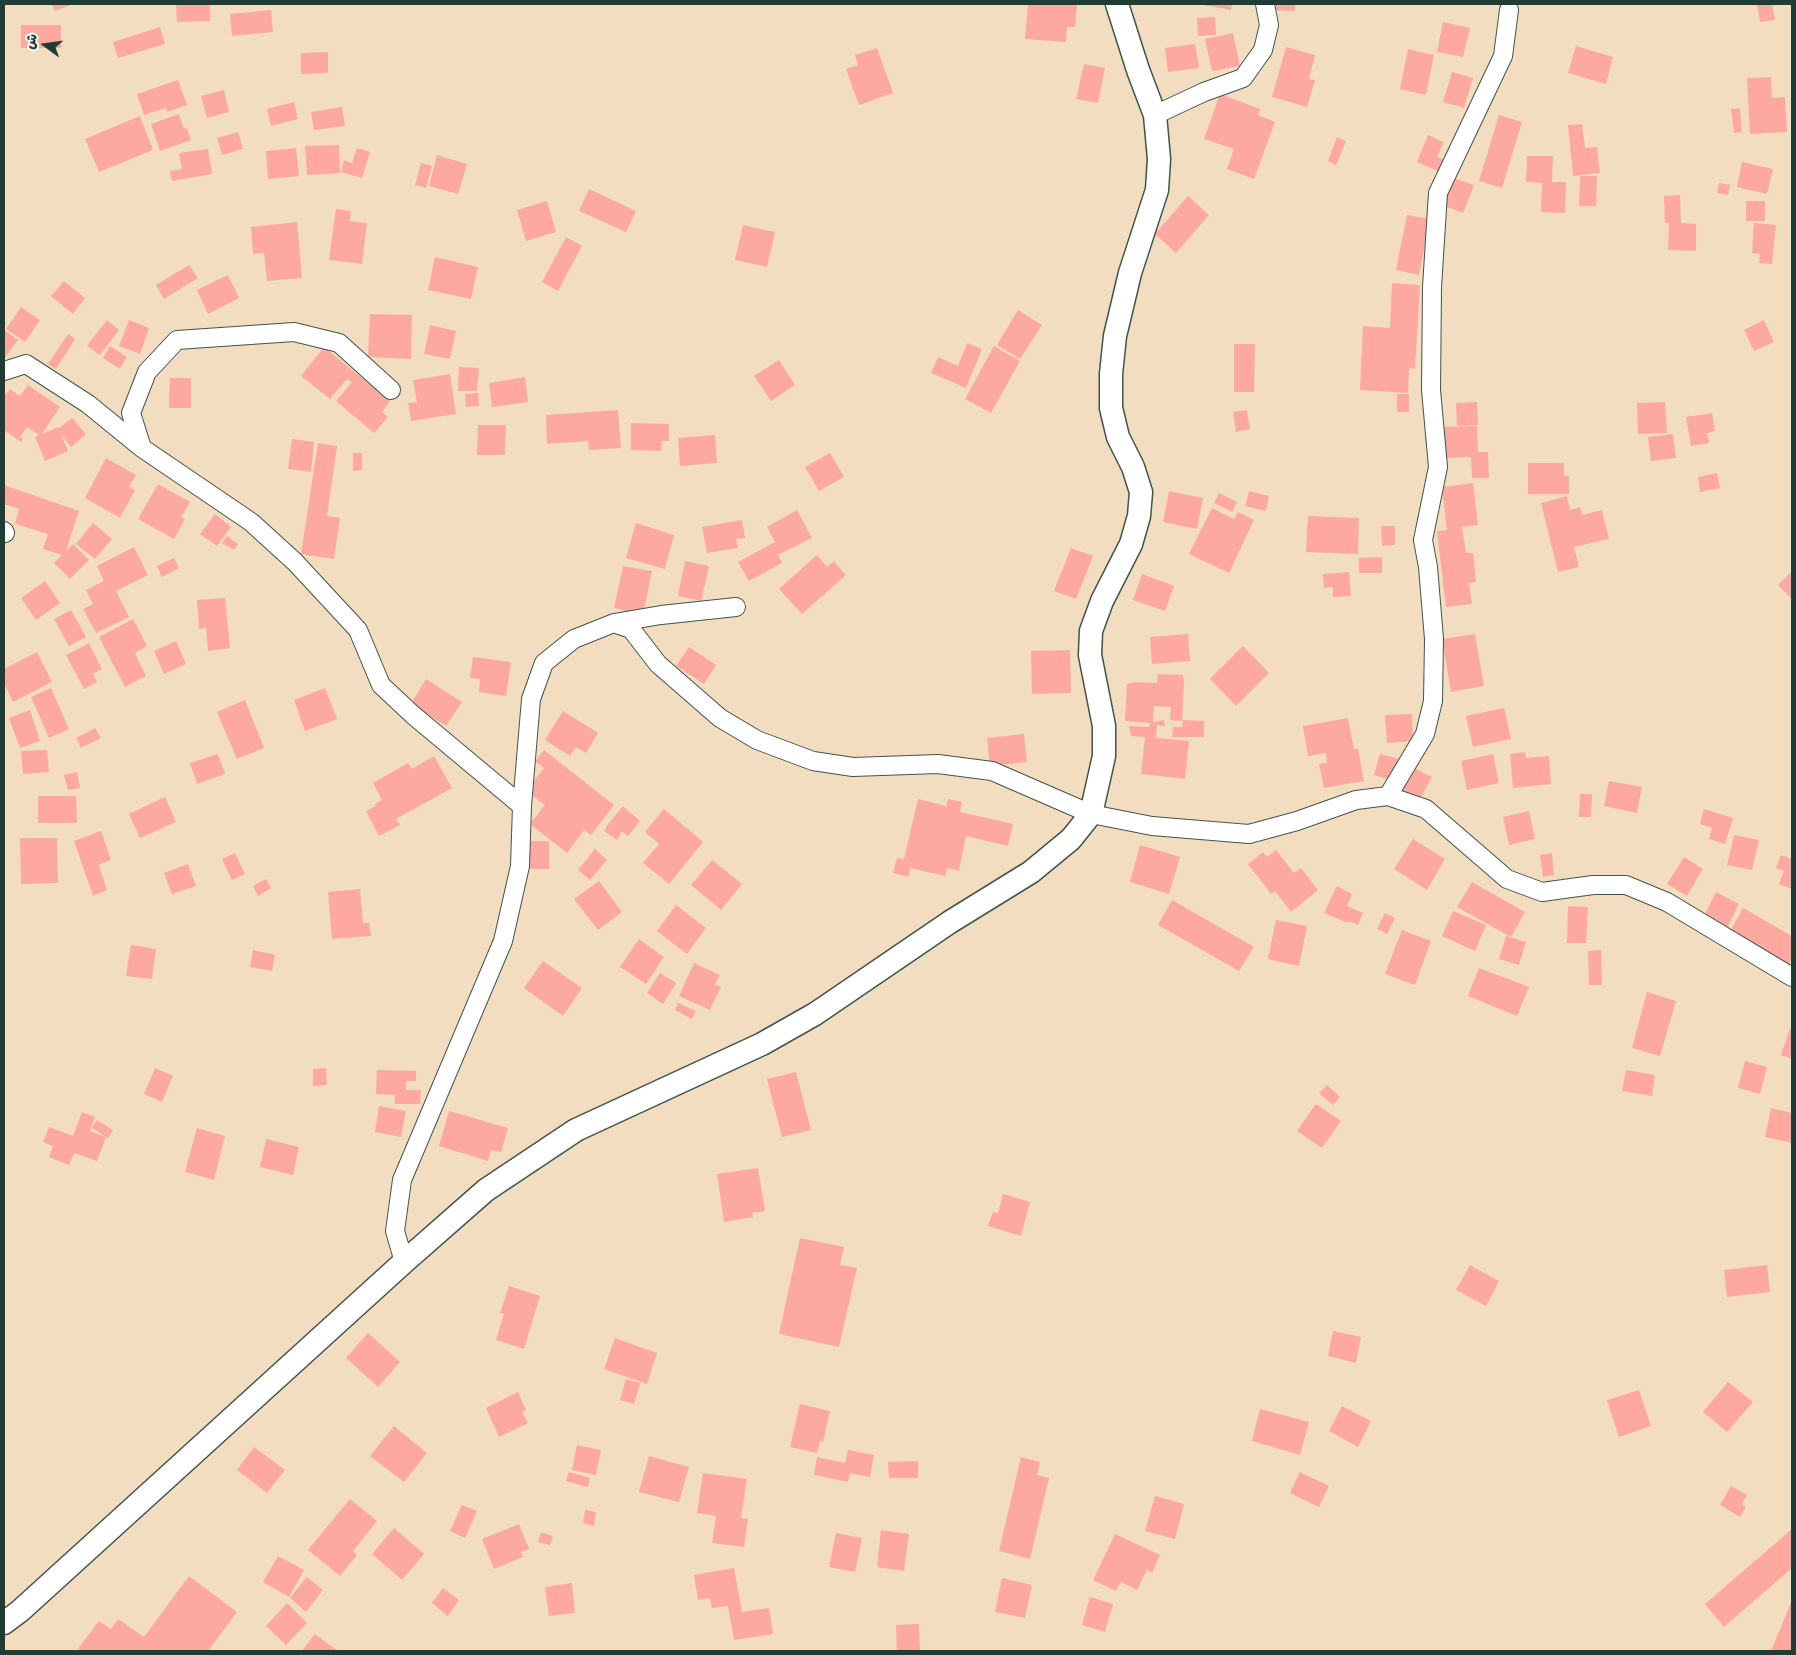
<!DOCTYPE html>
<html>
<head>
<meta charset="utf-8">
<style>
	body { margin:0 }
	#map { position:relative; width:1796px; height:1655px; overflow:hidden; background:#f2ddc0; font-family:"Playpen Sans","Playpen Sans Arabic",sans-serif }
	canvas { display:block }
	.frame { position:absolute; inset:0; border:5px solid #1f3d34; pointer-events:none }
	.north { position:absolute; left:20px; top:20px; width:50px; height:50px; -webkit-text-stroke:4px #f6f6f2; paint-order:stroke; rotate:284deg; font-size:14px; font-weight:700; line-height:20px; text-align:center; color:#1f3d34 }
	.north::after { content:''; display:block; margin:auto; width:18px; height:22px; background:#1f3d34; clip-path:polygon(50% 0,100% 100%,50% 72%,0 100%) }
</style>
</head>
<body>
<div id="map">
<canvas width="1796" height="1655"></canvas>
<div class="frame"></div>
<div class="north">ش</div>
</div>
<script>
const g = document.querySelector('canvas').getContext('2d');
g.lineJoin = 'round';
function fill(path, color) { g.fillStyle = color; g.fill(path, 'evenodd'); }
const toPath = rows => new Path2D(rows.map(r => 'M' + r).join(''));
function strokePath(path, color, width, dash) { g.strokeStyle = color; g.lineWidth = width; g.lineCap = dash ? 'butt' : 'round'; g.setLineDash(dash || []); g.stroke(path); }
fill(toPath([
	[52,4,73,4,55,11],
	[176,4,210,4,210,21,177,22],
	[1028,4,1077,4,1075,27,1067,27,1066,42,1025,39],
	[1204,4,1232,4,1231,10,1204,5],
	[1268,4,1295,4,1295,11,1268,10],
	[1757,4,1772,4,1775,20,1760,22],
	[271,10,273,32,232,36,230,14],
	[1215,17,1216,35,1198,36,1197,18],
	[1443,22,1470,28,1463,57,1437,52],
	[21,25,61,25,61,48,21,48],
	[160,27,165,44,118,58,113,42],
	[1233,33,1240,66,1212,71,1205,39],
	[1195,44,1199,68,1168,72,1165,48],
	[1576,46,1613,57,1606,84,1568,73],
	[1286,47,1315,55,1309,79,1315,80,1307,107,1272,97],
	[877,48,893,93,859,105,846,69,858,65,855,55],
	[1408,49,1434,55,1426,95,1400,89],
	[328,52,328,73,301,74,301,53],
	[1084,64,1105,68,1098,103,1076,99],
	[1452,72,1473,78,1464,108,1443,102],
	[1771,77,1772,98,1785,97,1787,132,1750,134,1747,78],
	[178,80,187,105,167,112,166,108,144,115,137,94],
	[224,90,229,112,207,118,201,96],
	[1220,94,1260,109,1258,115,1275,122,1254,179,1227,169,1234,149,1204,139],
	[294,102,298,119,271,126,267,109],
	[342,107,345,126,314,130,311,112],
	[1740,108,1742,132,1734,133,1731,109],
	[179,114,184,129,187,128,191,140,160,151,151,124],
	[1499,115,1522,122,1502,188,1479,181],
	[140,116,153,150,99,172,85,139],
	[1582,124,1585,148,1597,147,1600,173,1573,176,1568,125],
	[238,132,243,149,222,155,217,138],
	[1428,135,1444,142,1437,157,1445,160,1440,172,1417,162],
	[1337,137,1346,141,1336,165,1328,161],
	[339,145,340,173,307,175,305,146],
	[296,148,299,176,268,179,266,151],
	[357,148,370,152,362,178,341,172,344,160,352,163],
	[208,149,212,174,172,181,170,171,182,169,179,153],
	[437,155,467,164,458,194,429,186],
	[1527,156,1553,156,1552,182,1566,182,1565,213,1541,212,1542,183,1526,182],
	[1742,162,1773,169,1767,194,1737,187],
	[421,163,432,166,426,188,415,185],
	[1580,176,1597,176,1596,206,1579,206],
	[1453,178,1474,185,1463,213,1443,205],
	[1719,183,1730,185,1728,195,1717,193],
	[589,189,636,211,626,232,579,211],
	[1680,195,1681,223,1696,224,1696,251,1668,250,1669,223,1665,223,1664,196],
	[1188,196,1209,215,1176,253,1155,234],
	[547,201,556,232,526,241,517,210],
	[1746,201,1765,201,1765,221,1746,221],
	[336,209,351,211,350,221,367,223,362,264,329,260],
	[1407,215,1430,219,1419,275,1396,270],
	[297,222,302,278,267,281,264,253,253,254,251,227],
	[1754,223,1776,225,1772,264,1759,263,1760,254,1752,253],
	[743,225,775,232,767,267,735,260],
	[566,237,582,246,558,291,542,282],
	[435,257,478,267,471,299,428,290],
	[189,265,198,278,164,299,156,285],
	[228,275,239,298,208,314,197,290],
	[64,281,85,298,73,314,51,296],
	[1392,283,1420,285,1415,369,1409,368,1408,393,1360,390,1363,326,1390,328],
	[21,307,40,320,25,342,6,329],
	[1018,310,1042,325,1020,359,997,345],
	[370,314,412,315,411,359,368,357],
	[107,320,119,330,100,355,87,346],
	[129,320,149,328,140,354,119,346],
	[1764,320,1774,342,1754,351,1744,330],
	[430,325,456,331,450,359,424,354],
	[4,330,18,340,4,359],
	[68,334,75,339,56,369,48,364],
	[967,343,982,349,966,388,931,373,938,357,958,366],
	[1234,344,1255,344,1254,392,1234,392],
	[110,346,127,357,120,369,103,358],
	[994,346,1020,361,991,413,965,399],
	[324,347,390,401,382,412,388,417,374,433,336,401,352,382,347,379,330,399,301,376],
	[779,360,795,385,771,401,754,376],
	[459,367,479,368,477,391,458,391],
	[450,374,456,414,411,421,408,403,417,402,413,380],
	[525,377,528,402,492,407,489,383],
	[170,378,191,378,191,408,169,408],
	[28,385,60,407,42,434,58,427,58,429,72,418,86,434,71,447,61,434,68,451,45,461,35,437,39,435,27,427,20,437,23,439,21,442,4,430,4,393,6,394,10,389,20,396],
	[478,393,479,406,466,407,465,394],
	[1397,394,1409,394,1409,412,1397,412],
	[1477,402,1478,425,1457,426,1456,403],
	[1665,402,1667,433,1638,434,1637,403],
	[618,410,621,448,589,450,588,441,547,444,546,415],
	[1247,410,1250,429,1236,432,1233,412],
	[1712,413,1715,431,1707,433,1709,443,1691,446,1686,417],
	[631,423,669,424,669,441,662,441,661,451,631,450],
	[478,425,506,425,505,455,477,455],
	[1477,426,1478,452,1488,452,1489,478,1472,478,1471,457,1444,458,1443,427],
	[1673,434,1676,458,1651,461,1648,437],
	[715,435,717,463,680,466,678,438],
	[292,439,314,442,311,472,288,469],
	[318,443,337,446,327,516,340,518,334,559,301,554],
	[353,453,362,453,362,470,353,471],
	[830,453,844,477,819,491,805,467],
	[106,458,136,475,129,487,135,490,120,518,85,498],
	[1528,463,1564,463,1564,476,1569,476,1569,494,1528,494],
	[1717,473,1720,488,1700,492,1698,477],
	[1473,483,1478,525,1462,527,1466,553,1473,553,1476,582,1469,583,1472,604,1446,607,1437,531,1447,530,1442,487],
	[158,484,190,502,181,517,185,519,174,539,138,519],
	[4,485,79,511,66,551,73,544,89,560,70,579,54,563,62,555,43,549,48,534,15,524,19,509,4,504],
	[1169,491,1203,498,1197,529,1163,522],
	[1249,491,1269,496,1266,511,1245,506],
	[1219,493,1237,502,1232,512,1214,503],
	[1567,496,1570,510,1580,507,1582,515,1602,510,1609,539,1574,547,1579,567,1558,572,1541,503],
	[1212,508,1234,519,1238,512,1254,520,1229,573,1189,554],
	[797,510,812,538,778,555,782,563,749,581,738,562,775,542,767,527],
	[215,514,231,527,217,546,200,534],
	[1308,516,1359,518,1358,554,1306,552],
	[742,520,745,538,736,539,738,548,707,553,702,527],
	[93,523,112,539,95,559,76,544],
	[636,523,674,535,665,569,626,558],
	[1381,526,1395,526,1395,545,1382,546],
	[227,536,238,544,234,550,222,543],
	[134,547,148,575,116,591,129,617,96,633,83,609,93,604,86,590,104,581,97,566],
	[1071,548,1093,556,1076,599,1054,591],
	[817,555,827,567,834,561,846,575,802,614,779,589],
	[1382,557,1382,573,1359,573,1359,558],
	[174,558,179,568,162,577,157,566],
	[685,561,709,566,701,601,678,596],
	[623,566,652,571,643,615,614,608],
	[1349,572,1351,596,1333,597,1333,587,1324,588,1323,574],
	[1791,572,1792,573,1792,599,1778,585],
	[1142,574,1174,586,1165,611,1133,600],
	[45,581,60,603,36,620,21,598],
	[225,598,230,648,208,651,206,628,199,629,197,600],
	[71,610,86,637,69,646,54,619],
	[133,619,147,646,135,653,146,676,125,687,99,637],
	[1188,634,1190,661,1152,664,1150,637],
	[1475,634,1484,686,1451,692,1442,639],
	[176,641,186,664,164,674,154,651],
	[89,643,102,669,93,674,97,682,84,689,66,655],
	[1243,646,1269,673,1236,706,1210,679],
	[689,647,716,665,704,684,676,666],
	[1070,650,1071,693,1032,694,1031,651],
	[37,652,52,682,13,702,4,683,4,669],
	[473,657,511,662,506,696,479,692,480,679,470,678],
	[1158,674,1183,675,1184,681,1182,721,1170,720,1171,707,1154,706,1153,722,1164,720,1165,726,1157,725,1156,738,1189,741,1185,779,1141,774,1145,737,1131,736,1129,726,1149,727,1150,723,1125,721,1127,684,1136,682,1157,683],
	[426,679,462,702,446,726,411,704],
	[51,688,69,729,49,738,31,697],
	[325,688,337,719,305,731,294,700],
	[245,700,264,748,237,759,217,712],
	[1504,708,1511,739,1473,747,1466,716],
	[30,710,40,741,20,748,9,718],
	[563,711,598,733,586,753,576,747,570,756,545,740],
	[1412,714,1413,741,1387,743,1385,715],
	[1348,718,1354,749,1358,749,1364,781,1324,788,1319,764,1327,763,1326,753,1308,756,1303,726],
	[1183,720,1204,721,1204,737,1172,737,1173,727,1182,727],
	[95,728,101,738,81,748,76,738],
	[1024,734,1027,762,990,766,987,738],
	[47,750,49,772,23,774,21,751],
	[544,750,614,805,591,835,584,830,567,853,530,824,545,805,526,791,544,768,535,761],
	[1525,752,1526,758,1549,756,1551,784,1513,788,1510,754],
	[218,754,225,774,197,784,190,763],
	[1380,754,1399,759,1393,781,1374,775],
	[1493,754,1499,783,1467,790,1461,761],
	[434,756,452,788,396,819,400,825,379,836,366,811,376,806,375,804,382,800,373,783,408,763,412,769],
	[1410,766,1432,777,1420,799,1398,788],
	[77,772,80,788,68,790,64,775],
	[1609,781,1642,787,1637,813,1604,806],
	[1580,794,1592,794,1591,817,1579,817],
	[38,796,76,796,77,823,38,823],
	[165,797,176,822,140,838,129,814],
	[918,799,946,806,948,799,962,802,960,812,1013,824,1008,846,966,836,959,871,947,868,945,876,910,868,909,877,893,873,897,858,904,859],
	[623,806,640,821,628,836,622,831,617,840,604,831,609,822,618,828,610,822],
	[664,809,703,842,669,884,643,863,659,844,645,832],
	[1704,809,1733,818,1725,844,1709,839,1712,828,1700,824],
	[1529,811,1535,839,1509,845,1503,817],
	[101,831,111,860,99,865,107,890,93,896,74,841],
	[1734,835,1759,840,1752,870,1727,865],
	[20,838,57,838,58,883,21,884],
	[1413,839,1445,859,1427,890,1394,869],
	[524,841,549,841,549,869,524,869],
	[1140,845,1180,857,1169,894,1130,882],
	[595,849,607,860,590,880,578,870],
	[1276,850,1294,873,1301,868,1318,890,1291,912,1275,891,1271,894,1248,864,1263,852,1267,857],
	[235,853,245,874,232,880,222,859],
	[1552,853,1554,875,1543,877,1540,855],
	[1781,855,1792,859,1792,889,1779,884,1784,871,1776,868],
	[1684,857,1703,869,1687,896,1667,884],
	[712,860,742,884,721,910,691,885],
	[188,864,196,886,172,894,164,873],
	[266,879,271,888,258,896,253,886],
	[599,881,622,912,598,930,574,899],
	[1472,882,1525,912,1511,937,1457,907],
	[1337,886,1352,894,1347,906,1363,913,1358,925,1349,921,1348,923,1324,913],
	[360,889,363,923,369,923,371,936,332,939,328,892],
	[1716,892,1739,904,1727,928,1704,916],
	[1172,900,1254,947,1239,971,1158,925],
	[676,905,706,928,687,954,657,931],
	[1568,906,1588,907,1586,943,1567,943],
	[1743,908,1792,936,1792,958,1787,968,1728,935],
	[1453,911,1486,925,1475,951,1442,936],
	[1385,913,1395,918,1387,934,1377,929],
	[1276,920,1307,926,1299,966,1268,959],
	[1402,930,1431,941,1415,985,1385,974],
	[1506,936,1526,942,1519,965,1499,959],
	[639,939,664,957,646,984,620,967],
	[131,945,156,949,152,979,126,976],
	[253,950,275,955,272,971,250,967],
	[1601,950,1602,985,1589,985,1588,951],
	[543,961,582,988,563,1016,524,988],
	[694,963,720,975,715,984,721,987,710,1010,679,996],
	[1479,968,1529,987,1517,1016,1468,996],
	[660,973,676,983,663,1004,647,993],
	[1647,992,1676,1001,1660,1056,1632,1048],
	[678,1003,696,1011,692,1019,675,1010],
	[1790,1029,1792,1029,1792,1059,1781,1055],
	[1745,1061,1767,1067,1760,1094,1738,1088],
	[155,1068,173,1076,162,1102,144,1094],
	[326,1068,327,1085,313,1086,313,1069],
	[377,1070,416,1071,416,1081,406,1081,406,1090,421,1090,420,1104,395,1104,395,1095,376,1094],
	[1626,1070,1655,1075,1652,1096,1622,1091],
	[796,1072,811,1130,782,1137,767,1079],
	[1327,1085,1340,1097,1333,1105,1319,1093],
	[1316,1104,1341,1121,1322,1148,1297,1131],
	[379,1106,406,1111,401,1137,375,1132],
	[1771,1108,1792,1113,1792,1143,1765,1137],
	[449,1111,508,1128,501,1152,491,1150,488,1161,439,1146],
	[82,1112,95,1117,90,1131,106,1137,97,1161,74,1153,69,1165,49,1157,53,1146,43,1142,49,1127,73,1136],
	[97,1120,113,1130,108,1138,92,1128],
	[197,1128,225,1136,214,1180,185,1172],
	[266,1139,299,1147,293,1175,260,1167],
	[758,1168,765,1211,752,1213,753,1217,724,1222,717,1174],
	[1003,1194,1030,1202,1021,1236,988,1226,993,1212,998,1213],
	[800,1238,844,1247,840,1265,857,1268,839,1347,779,1334],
	[1470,1265,1499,1281,1486,1306,1456,1290],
	[1767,1265,1770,1292,1727,1297,1724,1270],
	[509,1286,540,1296,524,1349,496,1340,504,1314,500,1313],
	[1333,1331,1361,1337,1356,1363,1328,1356],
	[368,1333,400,1362,378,1387,346,1358],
	[615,1338,657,1353,647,1384,604,1369],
	[626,1379,640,1383,634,1404,620,1400],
	[1728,1382,1753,1402,1727,1432,1703,1412],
	[1639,1390,1651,1426,1619,1437,1607,1400],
	[518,1392,526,1410,522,1412,528,1423,499,1437,486,1408],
	[800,1404,830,1411,823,1442,820,1441,817,1453,790,1447],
	[1342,1406,1371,1421,1358,1447,1329,1431],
	[1260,1409,1309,1422,1300,1455,1252,1441],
	[394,1426,427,1453,404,1482,370,1456],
	[577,1445,601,1450,596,1475,572,1470],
	[254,1447,285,1470,267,1493,237,1470],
	[848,1450,874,1455,870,1477,850,1473,848,1482,814,1475,817,1457,845,1463],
	[649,1456,689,1467,679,1502,639,1492],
	[1021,1457,1040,1462,1037,1475,1049,1478,1030,1559,999,1551],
	[918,1461,918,1478,889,1478,888,1462],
	[569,1472,590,1478,588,1487,566,1481],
	[1300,1472,1329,1486,1319,1507,1290,1493],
	[703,1473,747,1479,741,1518,748,1519,744,1547,712,1543,716,1516,697,1513],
	[1731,1486,1747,1495,1742,1504,1746,1507,1740,1517,1720,1505],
	[1155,1496,1184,1504,1175,1539,1145,1531],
	[350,1499,377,1521,353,1551,357,1555,340,1576,308,1550],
	[462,1505,477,1511,465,1538,450,1531],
	[585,1510,596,1512,594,1526,583,1523],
	[519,1524,529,1549,521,1552,523,1557,494,1569,482,1539],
	[394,1528,424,1554,402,1580,372,1554],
	[1792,1529,1792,1568,1724,1627,1705,1604],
	[881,1530,909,1534,904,1571,877,1567],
	[541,1532,553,1536,550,1545,538,1542],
	[836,1533,862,1538,855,1572,829,1567],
	[1115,1534,1160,1555,1152,1573,1147,1570,1137,1590,1121,1582,1116,1591,1093,1580],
	[278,1556,304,1570,289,1597,263,1582],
	[734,1568,742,1612,769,1608,773,1634,734,1640,728,1606,712,1608,710,1598,698,1600,694,1575],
	[189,1576,237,1612,208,1651,81,1651,78,1649,99,1621,111,1629,118,1619,144,1637],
	[307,1577,323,1590,306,1612,290,1598],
	[1002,1578,1032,1585,1025,1618,995,1612],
	[572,1583,575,1613,549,1616,545,1587],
	[443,1588,459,1600,448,1616,432,1603],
	[1090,1597,1113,1604,1105,1632,1082,1625],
	[1792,1600,1792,1651,1771,1651],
	[287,1603,307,1623,286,1645,266,1626],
	[919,1624,920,1651,897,1651,896,1625],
	[315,1634,338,1651,302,1651]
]), '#fda8a1');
const minor = toPath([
	[1155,115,1204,92,1243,78,1263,50,1269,25,1265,4],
	[4,371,26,364,88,404,142,448],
	[391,390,339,343,294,332,177,340,147,372,131,413,142,448,251,522,295,562,358,630,381,685,413,715,522,806],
	[4,531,5,533],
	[614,623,661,615,736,607],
	[1388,796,1425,734,1433,701,1434,639,1428,567,1423,540,1438,467,1431,390,1432,287,1438,193,1503,56,1509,10],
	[404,1262,395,1231,402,1180,503,941,520,866,522,806,531,699,544,663,574,639,614,623,631,629,658,664,720,718,757,740,813,761,853,767,938,764,992,771,1091,814,1152,826,1249,834,1297,821,1356,800,1388,796,1426,809,1507,879,1542,892,1593,885,1626,885,1667,902,1792,977]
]);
const major = toPath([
	[4,1623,20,1611,404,1262,486,1190,576,1130,762,1044,815,1014,950,922,1031,872,1071,839,1091,814,1104,756,1104,726,1090,655,1091,631,1102,601,1131,544,1139,516,1141,492,1133,467,1118,437,1111,408,1111,374,1115,336,1130,273,1157,190,1159,159,1155,115,1138,70,1117,4]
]);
strokePath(minor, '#3f5549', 20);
strokePath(major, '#3f5549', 25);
strokePath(minor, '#fff', 18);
strokePath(major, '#fff', 22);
</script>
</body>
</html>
